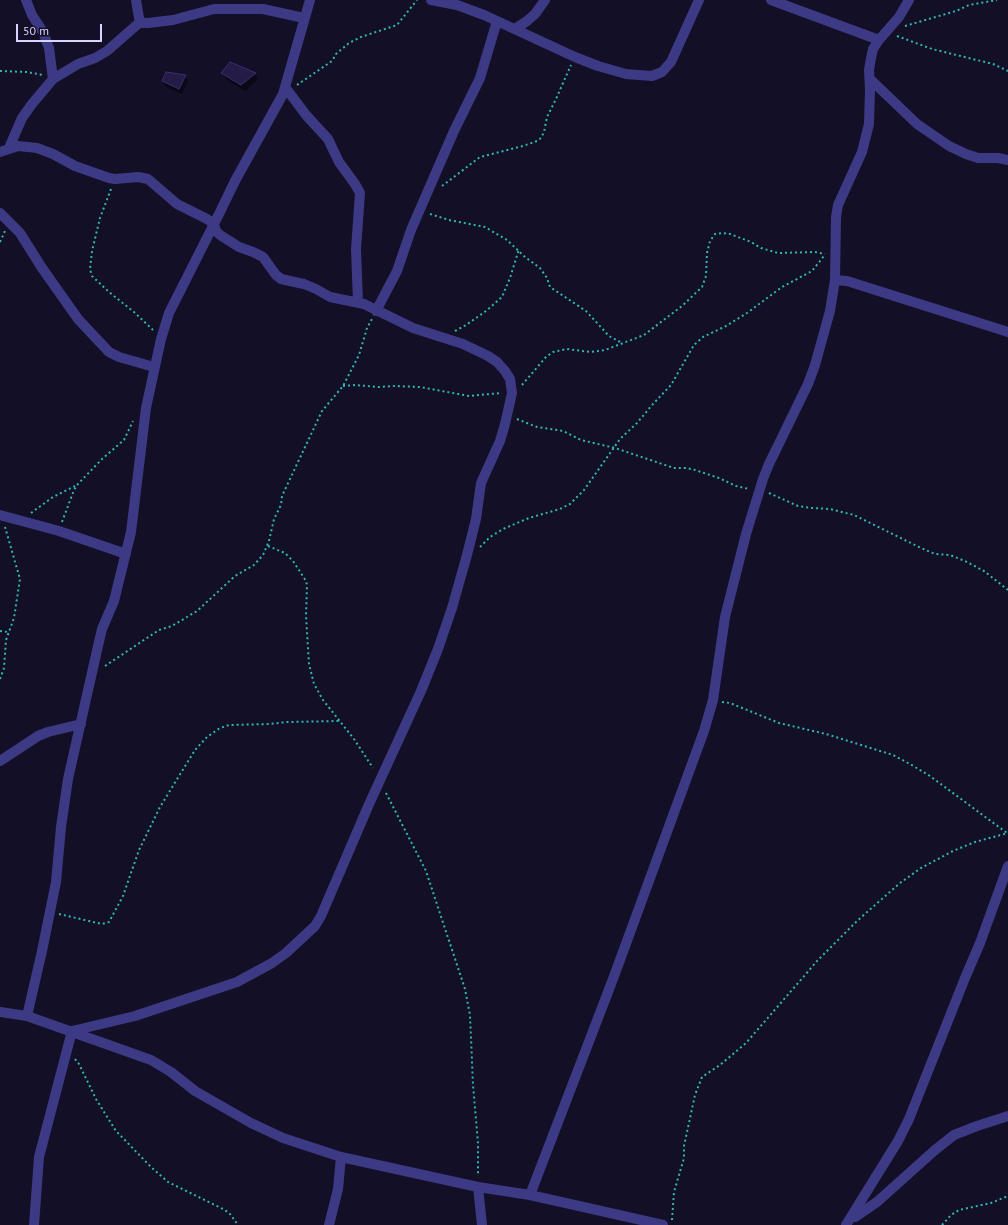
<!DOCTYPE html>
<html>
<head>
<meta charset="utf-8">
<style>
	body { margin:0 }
	#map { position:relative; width:1008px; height:1225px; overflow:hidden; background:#130f26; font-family:"PT Sans",sans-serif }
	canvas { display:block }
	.scale { position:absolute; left:16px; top:24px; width:86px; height:18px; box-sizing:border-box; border:2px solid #d9d4ff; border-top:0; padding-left:5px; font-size:12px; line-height:14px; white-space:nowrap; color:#d9d4ff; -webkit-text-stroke:3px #130f26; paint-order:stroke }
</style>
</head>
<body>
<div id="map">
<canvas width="1008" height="1225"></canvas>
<div class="scale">50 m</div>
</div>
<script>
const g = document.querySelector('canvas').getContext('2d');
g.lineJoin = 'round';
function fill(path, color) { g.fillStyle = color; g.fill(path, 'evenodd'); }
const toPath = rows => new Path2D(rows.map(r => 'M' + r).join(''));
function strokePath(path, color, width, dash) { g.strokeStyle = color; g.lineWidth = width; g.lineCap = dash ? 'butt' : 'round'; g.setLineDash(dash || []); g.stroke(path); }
fill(toPath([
	[222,73,255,74,258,79,245,91,226,79],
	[185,76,188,81,182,94,166,87,163,81]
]), '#0007');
const building = toPath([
	[230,62,256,73,241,85,221,73,230,62],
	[166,72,186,75,179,89,162,81,166,72]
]);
fill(building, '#241b47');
strokePath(building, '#3b2d73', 1);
strokePath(toPath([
	[905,26,956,11,969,5,997,0],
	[897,36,932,49,993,64,1008,71],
	[0,71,27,72,43,75],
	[297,85,332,61,336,54,349,43,361,37,397,25,417,0],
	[442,186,480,157,523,146,537,141,541,138,544,132,547,117,556,99,571,65],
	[111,189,100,218,92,251,90,269,92,276,109,292,134,312,153,330],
	[430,214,449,220,485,227,507,240,525,257,540,268,547,278,550,287,586,311,609,336,622,343],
	[0,242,5,231],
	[455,331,466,325,486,311,502,297,510,278,519,249],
	[522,385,546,357,553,352,567,349,591,352,605,350,644,335,682,306,702,287,706,276,707,253,710,241,715,234,722,233,730,234,751,242,761,248,778,253,815,252,825,254],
	[343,386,355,385,378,387,395,386,420,387,469,396,501,393],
	[517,419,537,427,563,431,581,440,615,448,674,468,687,468,695,470,719,478,736,486,749,489],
	[769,493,798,506,812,508,830,509,854,515,919,547,935,554,950,555,965,561,984,571,1008,590],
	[31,513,53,497,75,486],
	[62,522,74,490,78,484,102,459,124,440,133,421],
	[268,546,285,553,293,561,306,581,307,585,306,616,309,664,314,684,323,700,354,739,373,768],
	[480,547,490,537,503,529,529,518,560,509,570,504,584,490,620,439,637,423,653,404,671,385,694,345,703,337,726,326,747,313,782,287,812,271,824,256],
	[0,631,8,632],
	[105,666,159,630,172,626,197,611,235,576,254,565,263,555,269,541,274,519,281,505,282,496,322,411,343,386,359,355,367,328,372,319],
	[0,679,4,668,6,640,14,618,20,579,5,527],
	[722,702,730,703,779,723,826,734,893,755,910,764,930,776,1007,833],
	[386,793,426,871,465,989,470,1015,473,1085,478,1143,478,1176],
	[59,914,102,924,109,922,123,896,139,850,160,807,195,750,207,737,220,728,229,725,269,724,287,722,340,721],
	[75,1059,79,1064,96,1099,116,1131,151,1167,168,1182,225,1210,230,1214,238,1225],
	[672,1220,674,1192,684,1158,684,1146,695,1095,702,1077,720,1065,746,1043,818,960,857,921,900,883,921,868,953,851,975,842,1008,833],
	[942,1225,951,1215,959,1210,991,1203,1008,1196]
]), '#2fb8b0', 2, [2, 3]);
strokePath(toPath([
	[26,0,32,15,43,32,49,48,53,79],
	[136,0,139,18,141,22],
	[431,0,457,5,484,15,575,57,598,66,626,74,652,76,662,72,671,62,699,0],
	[771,0,879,40],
	[515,29,527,21,535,14,545,0],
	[870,79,917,124,949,146,966,154,978,158,998,158,1008,160],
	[285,87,306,115,328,139,339,162,355,184,360,193,356,249,358,302],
	[9,148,22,118,32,104,53,79,78,64,95,58,107,51,139,23,148,23,173,20,214,9,263,9,304,18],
	[0,152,18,146,37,148,53,154,75,166,109,178,115,179,138,177,148,179,177,204,207,219,214,224,216,231,220,235,239,247,253,252,263,257,276,275,281,279,304,284,316,289,330,297,364,304,413,328,463,344,488,356,497,362,505,371,510,379,512,393,505,424,500,441,481,483,476,519,467,555,452,608,438,649,421,691,370,802,321,916,315,926,286,953,272,963,237,982,135,1016,72,1031,39,1157,34,1225],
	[0,213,20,233,42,268,78,319,109,352,119,357,154,367],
	[835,280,847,281,1008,332],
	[376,311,397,271,411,230,454,131,480,78,497,21],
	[0,515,59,531,126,554],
	[0,761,38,736,48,732,81,724],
	[0,1012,27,1016,151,1060,171,1072,195,1091,251,1123,283,1138,341,1157,478,1187,530,1195,663,1225],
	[27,1016,42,951,56,882,61,827,68,779,98,646,102,629,114,601,131,532,146,408,161,339,169,313,219,214,235,181,283,94,310,0],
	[478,1187,482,1225],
	[530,1195,613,979,704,731,713,700,725,617,746,534,763,479,769,464,808,384,815,365,830,311,835,280,836,217,838,205,862,152,869,124,870,90,869,70,871,58,873,49,879,40,899,17,909,0],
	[855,1217,877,1202,935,1150,954,1135,977,1126,1008,1116],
	[329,1225,338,1189,341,1157],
	[846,1225,898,1141,909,1119,965,978,980,943,1008,866]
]), '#3d3a85', 10);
</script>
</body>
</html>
